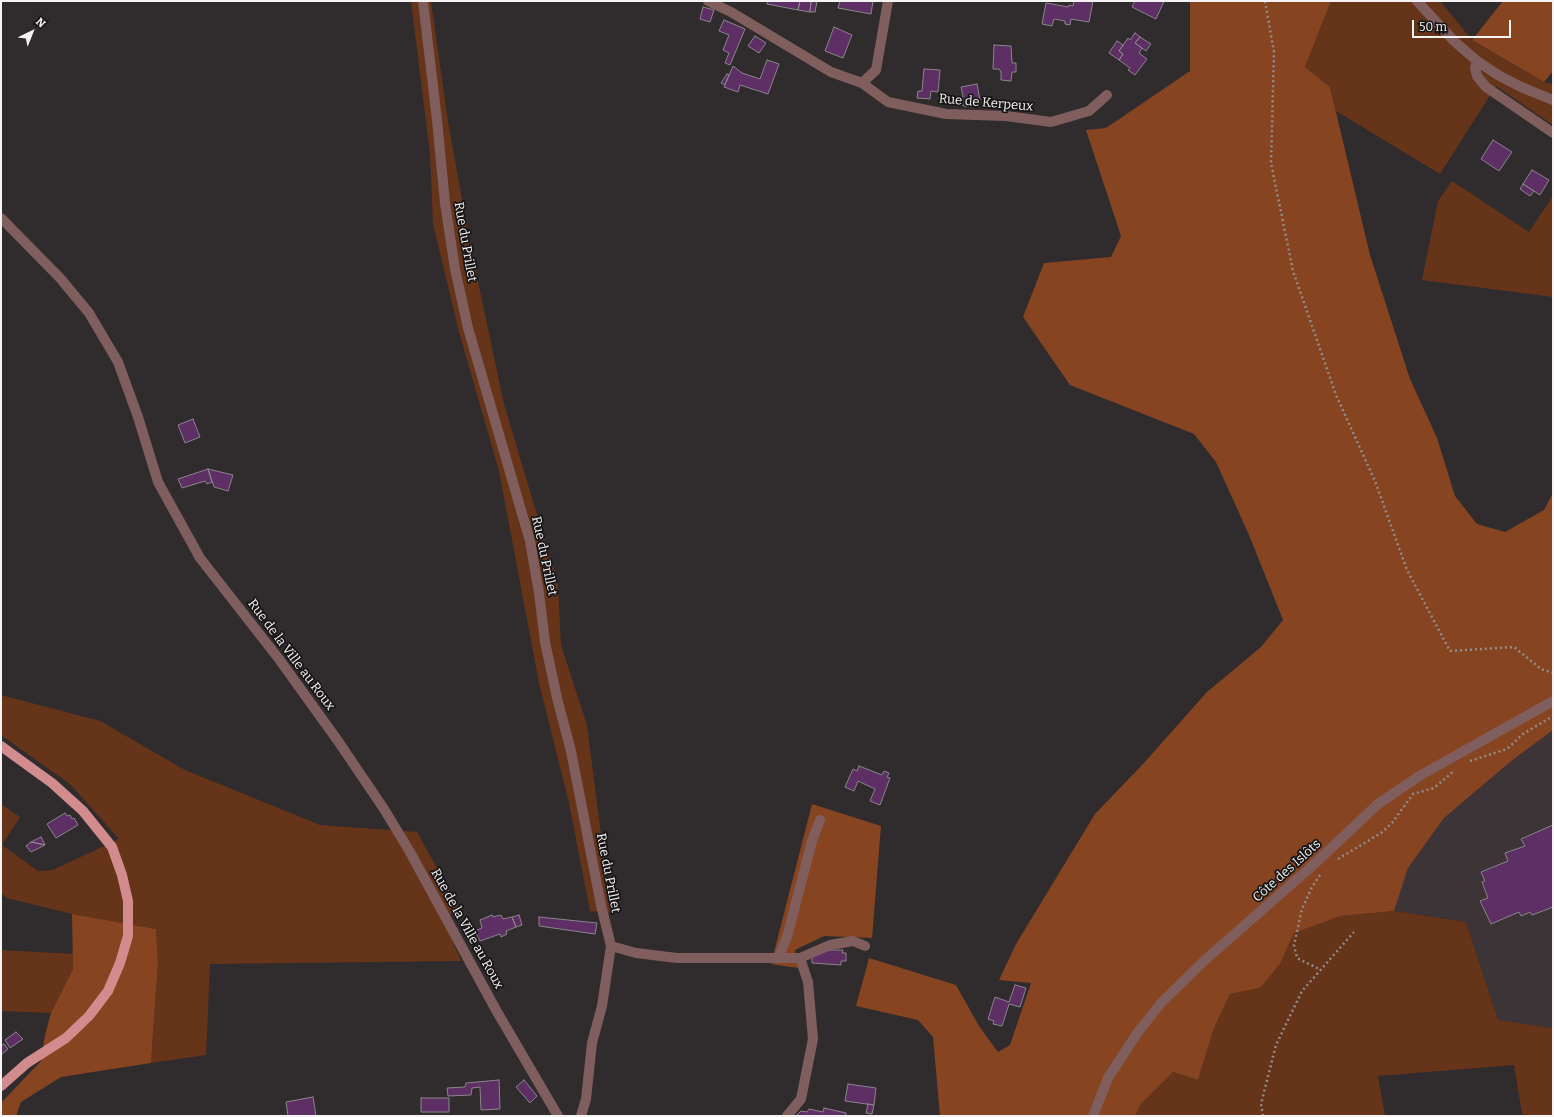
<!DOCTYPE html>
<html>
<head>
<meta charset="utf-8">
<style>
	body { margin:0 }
	#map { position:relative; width:1554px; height:1117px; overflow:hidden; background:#302c2e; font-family:Bitter,serif }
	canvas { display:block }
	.frame { position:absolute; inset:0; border:2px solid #f6f3f4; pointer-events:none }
	.north { position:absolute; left:12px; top:12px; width:40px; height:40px; -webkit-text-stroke:3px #171516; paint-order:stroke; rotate:43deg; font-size:11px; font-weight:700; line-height:16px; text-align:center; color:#f6f3f4 }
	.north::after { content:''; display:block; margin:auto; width:14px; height:18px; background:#f6f3f4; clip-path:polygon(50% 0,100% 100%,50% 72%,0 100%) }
	.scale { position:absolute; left:1412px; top:20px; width:99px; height:18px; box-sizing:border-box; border:2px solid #f6f3f4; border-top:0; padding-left:5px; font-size:12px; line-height:14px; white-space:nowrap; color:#f6f3f4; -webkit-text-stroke:3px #171516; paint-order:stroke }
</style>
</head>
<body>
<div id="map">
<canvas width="1554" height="1117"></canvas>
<div class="frame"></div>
<div class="north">N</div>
<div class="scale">50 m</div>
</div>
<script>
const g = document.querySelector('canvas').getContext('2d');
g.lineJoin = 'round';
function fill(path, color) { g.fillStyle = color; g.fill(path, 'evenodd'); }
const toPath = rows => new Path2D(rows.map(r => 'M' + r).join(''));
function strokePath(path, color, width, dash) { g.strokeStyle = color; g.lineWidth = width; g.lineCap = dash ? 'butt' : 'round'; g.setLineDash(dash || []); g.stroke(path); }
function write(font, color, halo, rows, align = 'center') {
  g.font = font + ' Bitter,serif'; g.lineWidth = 3.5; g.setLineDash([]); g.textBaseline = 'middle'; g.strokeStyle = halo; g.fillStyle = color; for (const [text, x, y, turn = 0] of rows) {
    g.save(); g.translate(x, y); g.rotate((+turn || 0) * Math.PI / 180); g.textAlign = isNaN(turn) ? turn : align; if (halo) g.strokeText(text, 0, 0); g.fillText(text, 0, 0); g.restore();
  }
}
fill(toPath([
	[1553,730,1553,1028,1498,1020,1466,922,1394,911,1408,868,1444,818,1510,762]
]), '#3d3438');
fill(toPath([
	[411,1,431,1,448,122,470,244,504,404,558,585,561,645,587,725,611,913,590,911,569,803,539,683,499,471,459,332,433,224,430,153],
	[1331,1,1440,1,1472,40,1544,82,1553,84,1553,125,1496,86,1440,174,1336,111,1330,87,1305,67],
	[1452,181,1529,232,1553,196,1553,297,1422,280,1438,201],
	[1,695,100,721,185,770,320,825,417,832,462,913,441,915,461,961,210,964,206,1055,151,1063,158,962,156,929,72,914,7,898,1,893,1,804,20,817,2,845,38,871,53,870,119,839,71,785,1,735],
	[1394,911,1466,922,1498,1020,1553,1028,1553,1116,1529,1116,1522,1114,1514,1065,1378,1076,1385,1116,1135,1116,1141,1104,1173,1072,1198,1080,1214,1028,1230,994,1260,988,1280,964,1294,933,1341,916],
	[1,950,73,954,73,969,51,1013,1,1011]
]), '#653419');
fill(toPath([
	[1190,1,1331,1,1305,67,1330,87,1370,255,1410,379,1437,438,1455,496,1477,524,1505,532,1544,510,1553,493,1553,730,1510,762,1444,818,1408,868,1394,911,1341,916,1294,933,1280,964,1260,988,1230,994,1214,1028,1198,1080,1173,1072,1141,1104,1135,1116,940,1116,933,1037,918,1020,856,1006,869,958,956,985,979,1026,998,1052,1010,1045,1031,983,999,980,1016,944,1095,814,1143,764,1207,692,1261,647,1283,620,1249,535,1216,462,1194,434,1070,385,1023,317,1044,263,1111,257,1121,236,1086,130,1106,128,1190,71],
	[1503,1,1553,1,1553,71,1544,82,1472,40],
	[812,804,881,826,872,938,824,936,795,950,798,968,771,964],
	[72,914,156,929,158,962,151,1063,61,1077,21,1102,16,1116,1,1116,1,1103,41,1061,45,1035,51,1013,73,969]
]), '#864421');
const building = toPath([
	[768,1,800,1,798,10,767,4,768,1],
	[800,1,811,1,810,12,798,10,800,1],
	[811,1,817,1,815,12,810,12,811,1],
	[840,1,873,1,871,14,838,8,840,1],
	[1074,1,1093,1,1089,22,1071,19,1070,25,1065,24,1065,21,1054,19,1052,26,1042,24,1046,3,1068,7,1069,5,1073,6,1074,1],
	[1135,1,1164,1,1156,19,1132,7,1135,1],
	[703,7,714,10,710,22,700,19,703,7],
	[724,20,745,29,730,65,725,63,729,53,723,50,729,35,719,31,724,20],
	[834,27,852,35,843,58,825,51,834,27],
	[1135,33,1140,37,1135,43,1142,48,1139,53,1147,59,1135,75,1128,70,1130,68,1119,60,1123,54,1119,51,1128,38,1130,40,1135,33],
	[755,36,766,43,759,53,748,46,755,36],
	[1140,37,1151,44,1146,51,1135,43,1140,37],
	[1117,41,1123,45,1119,51,1123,54,1119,60,1109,53,1117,41],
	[994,45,1011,46,1012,63,1016,63,1016,72,1012,72,1011,81,1001,80,1001,72,999,69,993,69,994,45],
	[767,60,779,64,768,94,740,85,738,92,724,87,733,66,742,73,760,79,767,60],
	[924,69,940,70,938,92,931,91,930,99,917,98,918,91,922,91,924,69],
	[727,74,729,75,725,85,721,83,727,74],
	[977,84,980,100,969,103,966,107,958,102,963,96,961,87,977,84],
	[1493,140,1512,152,1499,171,1481,159,1493,140],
	[1532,170,1549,180,1540,195,1523,184,1532,170],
	[1523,184,1534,191,1530,196,1520,189,1523,184],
	[193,419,200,437,185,443,178,425,193,419],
	[208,469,233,475,228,491,214,487,208,469],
	[208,469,212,482,207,484,205,481,182,488,178,479,208,469],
	[859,766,882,775,884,771,889,773,887,777,890,778,880,805,870,801,875,789,858,781,854,791,845,787,853,769,857,771,859,766],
	[65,813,67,816,70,815,72,819,74,818,78,825,56,838,47,824,65,813],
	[1553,825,1553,907,1532,915,1530,912,1521,916,1519,912,1491,924,1480,901,1488,898,1482,882,1485,881,1481,872,1508,861,1505,853,1525,846,1521,839,1553,825],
	[41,837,45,845,31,842,41,837],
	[31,842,37,843,45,845,31,852,26,846,31,842],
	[492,915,493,917,501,915,503,919,512,917,516,927,506,931,507,934,501,937,500,934,480,941,475,931,482,928,480,920,492,915],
	[519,915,522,925,516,927,512,917,519,915],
	[539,917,597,923,595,934,539,926,539,917],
	[820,950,843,950,842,953,846,953,846,961,841,961,841,965,812,963,812,953,820,950],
	[1015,985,1026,988,1020,1007,1009,1004,1002,1026,993,1024,994,1021,988,1019,995,997,1009,1002,1015,985],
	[16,1032,23,1039,10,1048,5,1040,16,1032],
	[4,1044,8,1049,1,1055,1,1046,4,1044],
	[499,1080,500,1109,481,1110,480,1087,472,1088,471,1095,448,1096,447,1088,465,1087,466,1083,499,1080],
	[524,1080,537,1096,530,1103,516,1087,524,1080],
	[848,1084,876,1088,874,1105,845,1101,848,1084],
	[313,1097,316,1116,288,1116,286,1102,313,1097],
	[421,1098,449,1098,449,1112,421,1112,421,1098],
	[868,1104,874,1105,872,1114,866,1113,868,1104],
	[824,1108,846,1113,846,1116,796,1116,801,1111,807,1112,809,1109,823,1112,824,1108]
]);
fill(building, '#5d2f65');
strokePath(building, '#898689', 1);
strokePath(toPath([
	[1265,1,1274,52,1271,163,1293,271,1336,395,1375,481,1407,570,1450,651,1514,647,1541,669,1553,673],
	[1470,761,1507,749,1523,734,1553,716],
	[1338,859,1381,833,1392,823,1413,794,1434,788,1454,771],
	[1320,875,1312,887,1302,909,1294,945,1297,958,1321,970],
	[1263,1116,1261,1104,1276,1045,1302,991,1354,932]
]), '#918d8f', 2.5, [2, 3]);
strokePath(toPath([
	[423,1,437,120,445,203,455,269,468,328,530,541,539,593,545,642,557,698,571,751,601,905,611,946,602,1006,592,1043,586,1099,581,1116],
	[708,1,731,12,831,72,862,83,876,70,888,1],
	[1417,1,1454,41,1477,61,1498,75,1521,87,1553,100],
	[1477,61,1475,68,1477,76,1486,87,1553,133],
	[862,83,888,102,946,114,1006,116,1051,122,1089,111,1107,95],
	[1,218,60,278,89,313,118,362,138,417,158,482,200,558,279,659,338,741,384,809,410,852,496,1010,558,1116],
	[611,946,636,953,677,958,800,958,808,982,813,1039,801,1099,787,1116],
	[778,958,787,937,812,841,820,820],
	[800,958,830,945,853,941,865,946],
	[1093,1116,1108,1078,1138,1032,1162,1002,1205,960,1311,867,1378,804,1421,775,1553,701]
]), '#815e5e', 10);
strokePath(toPath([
	[1,746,52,783,83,811,112,847,122,875,128,901,128,936,120,963,108,991,89,1016,66,1038,27,1063,1,1086]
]), '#d38c8d', 10);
write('13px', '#f6f3f4', '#171516', [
	["Rue de Kerpeux",986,103,5],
	["Rue du Prillet",465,242,80],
	["Rue du Prillet",544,556,78],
	["Rue de la Ville au Roux",291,655,53],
	["Côte des Islôts",1287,871,-42],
	["Rue du Prillet",608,873,79],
	["Rue de la Ville au Roux",467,929,61]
]);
</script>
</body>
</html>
